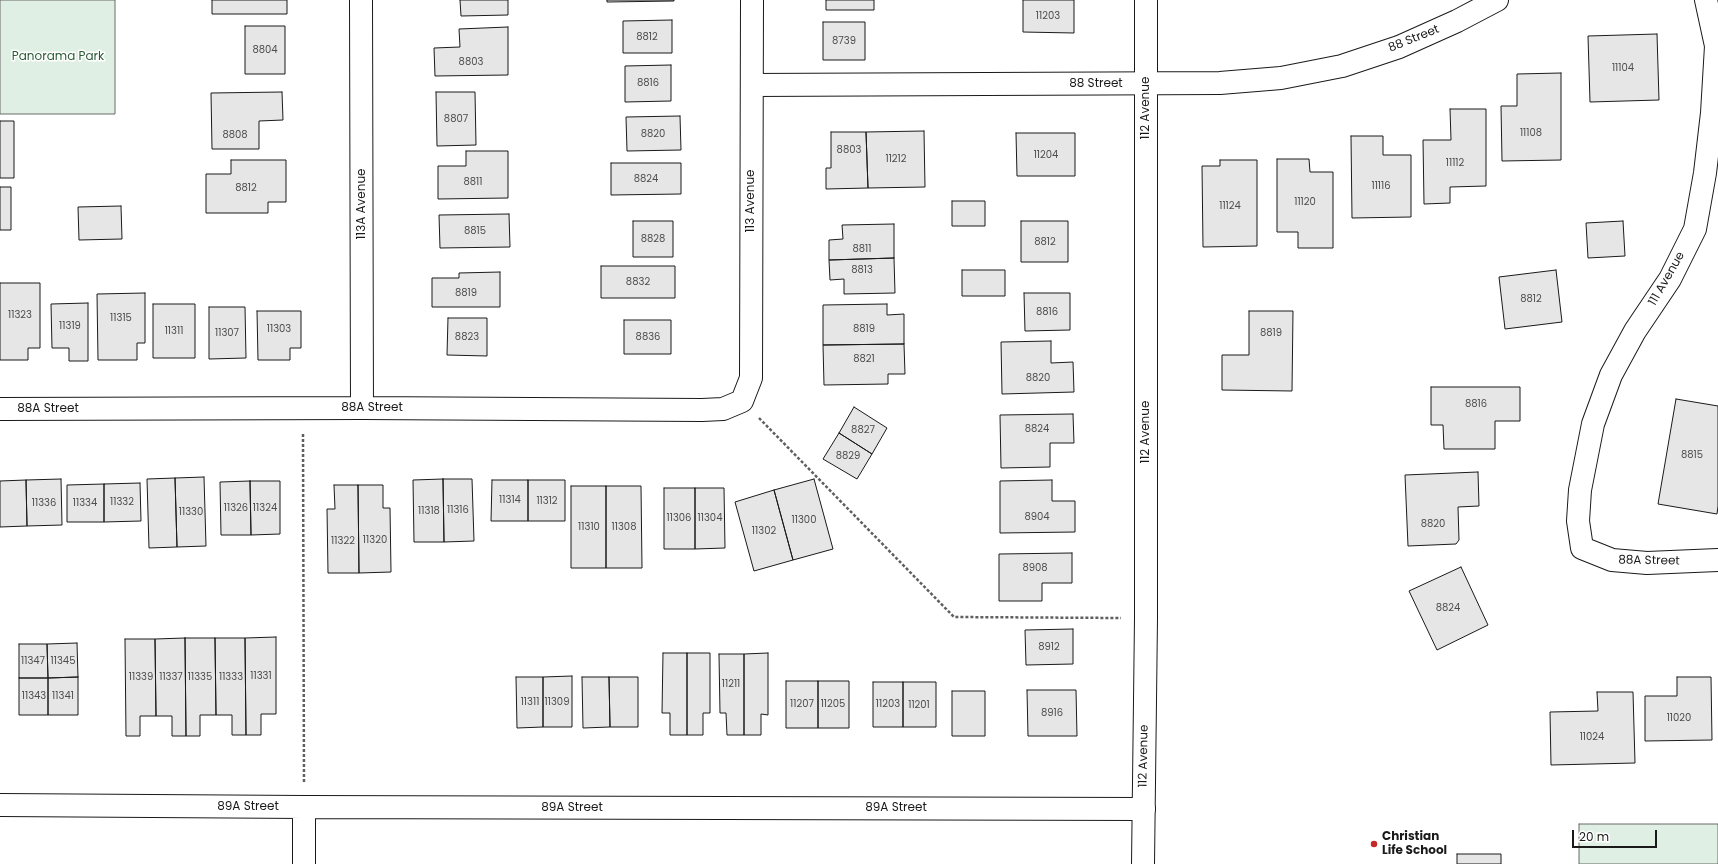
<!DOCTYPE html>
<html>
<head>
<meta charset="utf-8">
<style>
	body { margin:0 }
	#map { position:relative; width:1718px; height:864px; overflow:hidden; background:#fff; font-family:Poppins,sans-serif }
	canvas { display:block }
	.scale { position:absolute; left:1572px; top:830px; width:85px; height:18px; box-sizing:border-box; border:2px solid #1a1a1a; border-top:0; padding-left:5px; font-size:12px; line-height:14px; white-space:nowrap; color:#1a1a1a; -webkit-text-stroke:3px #fff; paint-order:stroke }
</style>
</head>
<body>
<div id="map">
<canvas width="1718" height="864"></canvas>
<div class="scale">20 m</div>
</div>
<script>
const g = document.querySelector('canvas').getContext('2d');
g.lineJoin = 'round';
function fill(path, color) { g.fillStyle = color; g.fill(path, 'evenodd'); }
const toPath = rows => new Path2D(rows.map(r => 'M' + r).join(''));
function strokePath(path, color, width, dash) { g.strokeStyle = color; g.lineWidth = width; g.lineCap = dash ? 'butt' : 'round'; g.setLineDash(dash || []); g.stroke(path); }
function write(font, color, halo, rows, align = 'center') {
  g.font = font + ' Poppins,sans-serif'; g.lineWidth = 3; g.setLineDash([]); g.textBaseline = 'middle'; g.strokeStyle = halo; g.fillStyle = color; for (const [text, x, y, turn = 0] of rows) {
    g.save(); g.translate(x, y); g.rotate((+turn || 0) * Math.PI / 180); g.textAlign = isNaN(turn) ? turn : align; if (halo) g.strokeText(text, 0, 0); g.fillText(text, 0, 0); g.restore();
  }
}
const green = toPath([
	[0,0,115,0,115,114,0,114,0,0],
	[1579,824,1718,824,1718,864,1579,864,1579,824]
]);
fill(green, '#e0efe3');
strokePath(green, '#6a6a6a', 1);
const building = toPath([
	[212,0,287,0,287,14,212,14,212,0],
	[460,0,508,0,508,15,461,16,460,0],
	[607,0,674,0,674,1,607,2,607,0],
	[826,0,874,0,874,10,826,10,826,0],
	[1023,0,1074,0,1074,33,1023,32,1023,0],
	[672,20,672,53,623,53,623,21,672,20],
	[823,22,865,22,865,60,823,60,823,22],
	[245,26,285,26,285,74,245,74,245,26],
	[508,27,508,75,435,76,434,48,460,47,459,29,508,27],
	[1657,34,1659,100,1590,102,1588,36,1657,34],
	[671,65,671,101,625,102,625,66,671,65],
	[1561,73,1561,160,1502,161,1501,106,1517,106,1517,74,1561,73],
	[282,92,283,120,259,121,259,149,212,149,211,93,282,92],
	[436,92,475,92,476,145,437,146,436,92],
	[1450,109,1486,109,1486,186,1450,187,1450,203,1424,204,1423,140,1451,140,1450,109],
	[680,116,681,150,627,151,626,117,680,116],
	[0,121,14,121,14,178,0,178,0,121],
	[924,131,925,187,868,188,866,132,924,131],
	[831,132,866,132,868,188,826,189,826,168,831,168,831,132],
	[1016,133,1075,133,1075,176,1017,176,1016,133],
	[1351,136,1383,136,1383,155,1411,155,1411,217,1352,218,1351,136],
	[466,151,508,151,508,198,438,199,438,166,466,166,466,151],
	[1277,159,1309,159,1310,172,1333,172,1333,248,1298,248,1298,232,1277,232,1277,159],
	[231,160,286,160,286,202,268,202,268,213,206,213,206,174,231,174,231,160],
	[1220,160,1257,160,1257,246,1203,247,1202,166,1220,166,1220,160],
	[611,163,681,163,681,194,611,195,611,163],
	[0,187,11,187,11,230,0,230,0,187],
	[952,201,985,201,985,226,952,226,952,201],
	[121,206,122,239,79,240,78,207,121,206],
	[509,214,510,247,440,248,439,215,509,214],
	[633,221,673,221,673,257,633,257,633,221],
	[1021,221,1068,221,1068,262,1021,262,1021,221],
	[1623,221,1625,256,1588,258,1586,223,1623,221],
	[894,224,894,258,829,260,829,240,843,239,842,225,894,224],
	[894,258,895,293,844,294,844,279,830,280,829,260,894,258],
	[601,266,675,266,675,298,601,298,601,266],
	[962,270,1005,270,1005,296,962,296,962,270],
	[1556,270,1562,322,1505,329,1499,277,1556,270],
	[500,272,500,307,432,307,432,278,459,278,459,273,500,272],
	[0,283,40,283,40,348,28,348,28,360,0,360,0,283],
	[145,293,145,343,137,343,137,360,98,360,97,294,145,293],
	[1024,293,1070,293,1070,330,1025,331,1024,293],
	[88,303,88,361,69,361,69,348,52,348,51,304,88,303],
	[153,304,195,304,195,358,153,358,153,304],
	[887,304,887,315,904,314,904,344,823,345,823,305,887,304],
	[209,307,245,307,246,358,209,359,209,307],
	[257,311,301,311,301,348,290,348,290,360,258,360,257,311],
	[1249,311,1293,311,1292,391,1222,390,1222,355,1249,355,1249,311],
	[448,318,487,318,487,356,447,355,448,318],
	[624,320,671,320,671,354,624,354,624,320],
	[1051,341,1051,363,1073,362,1074,392,1002,394,1001,342,1051,341],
	[904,344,905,374,888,374,888,384,824,385,823,345,904,344],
	[1431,387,1520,387,1520,421,1495,421,1495,449,1444,449,1443,425,1431,425,1431,387],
	[1676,399,1718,406,1718,506,1717,514,1658,504,1676,399],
	[854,407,887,428,872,454,839,433,854,407],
	[1073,414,1074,443,1050,443,1050,467,1001,468,1000,415,1073,414],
	[839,433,872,454,857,479,823,459,839,433],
	[1478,472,1479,506,1458,507,1459,540,1456,544,1408,546,1405,475,1478,472],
	[204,477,206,546,177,547,175,478,204,477],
	[175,478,177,547,149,548,147,479,175,478],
	[61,479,62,525,27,526,26,480,61,479],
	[443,479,444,542,414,542,413,480,443,479],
	[443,479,472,479,474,541,444,542,443,479],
	[814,479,833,549,793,560,774,490,814,479],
	[26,480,27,526,0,527,0,481,26,480],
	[492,480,528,480,528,521,491,521,492,480],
	[528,480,565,480,565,521,528,521,528,480],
	[1052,480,1052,501,1075,501,1075,532,1000,533,1000,481,1052,480],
	[250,481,251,535,221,535,220,482,250,481],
	[250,481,280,481,280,534,251,535,250,481],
	[140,483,141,521,104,522,104,484,140,483],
	[104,484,104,522,67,522,67,485,104,484],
	[334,485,358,485,359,573,328,573,327,509,335,509,334,485],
	[358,485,383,485,383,508,390,508,391,572,359,573,358,485],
	[571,486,606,486,606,568,571,568,571,486],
	[606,486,641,486,642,568,606,568,606,486],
	[664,488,695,488,695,549,664,549,664,488],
	[695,488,724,488,725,548,695,549,695,488],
	[774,490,793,560,754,571,735,502,774,490],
	[1072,553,1072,583,1042,583,1042,601,999,601,999,554,1072,553],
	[1461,567,1488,625,1437,650,1409,591,1461,567],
	[1073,629,1073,664,1026,665,1025,630,1073,629],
	[276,637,276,714,261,714,261,735,246,735,245,638,276,637],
	[185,638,215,638,216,715,200,715,200,736,186,736,185,638],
	[185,638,186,736,172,736,172,716,156,716,155,639,185,638],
	[215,638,245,638,246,735,232,735,232,715,216,715,215,638],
	[125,639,155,639,156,716,140,716,140,736,126,736,125,639],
	[77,643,78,677,48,678,47,644,77,643],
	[19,644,47,644,48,678,19,678,19,644],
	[663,653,687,653,687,735,670,735,670,713,662,713,663,653],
	[687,653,710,653,710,713,703,713,703,735,687,735,687,653],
	[768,653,768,715,761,714,761,735,744,735,744,654,768,653],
	[719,654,744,654,744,735,727,735,726,713,720,713,719,654],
	[572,676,572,727,543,727,543,677,572,676],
	[78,677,78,715,48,715,48,678,78,677],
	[516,677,543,677,543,727,517,728,516,677],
	[582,677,609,677,610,727,583,728,582,677],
	[609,677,638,677,638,727,610,727,609,677],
	[1677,677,1711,677,1712,740,1645,741,1645,696,1677,696,1677,677],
	[19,678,48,678,48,715,19,715,19,678],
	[786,681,818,681,818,728,786,728,786,681],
	[818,681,849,681,849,728,818,728,818,681],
	[873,682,903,682,903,727,873,727,873,682],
	[903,682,936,682,936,727,903,727,903,682],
	[1027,690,1076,690,1077,736,1028,736,1027,690],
	[952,691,985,691,985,736,952,736,952,691],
	[1597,692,1633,692,1635,763,1551,765,1550,712,1598,711,1597,692],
	[1457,854,1501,854,1501,864,1457,864,1457,854]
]);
fill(building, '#e6e6e6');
strokePath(building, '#1a1a1a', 1);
const street = toPath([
	[361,0,362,408],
	[1706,0,1716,46,1712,113,1705,173,1695,229,1670,279,1635,331,1611,375,1593,424,1580,490,1578,521,1582,548,1612,560,1647,563,1718,560],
	[752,85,1220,83,1281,78,1342,66,1399,47,1457,21,1497,0],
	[0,409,362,408,702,410,723,409,742,401,751,378,752,0],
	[0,805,304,807,1144,809],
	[304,807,304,864]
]);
const secondary = toPath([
	[1143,864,1146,618,1146,0]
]);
strokePath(street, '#1a1a1a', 24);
strokePath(secondary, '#1a1a1a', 24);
strokePath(toPath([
	[759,418,954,617,1121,618],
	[303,434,304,783]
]), '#5f5f5f', 2.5, [3, 2]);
strokePath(street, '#fff', 22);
strokePath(secondary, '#fff', 22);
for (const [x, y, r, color] of [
	[1374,844,4,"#c62828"]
]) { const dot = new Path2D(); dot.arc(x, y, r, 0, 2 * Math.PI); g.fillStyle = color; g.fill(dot); strokePath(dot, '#fff', 1.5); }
write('10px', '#4d4d4d', null, [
	["11203",1048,16],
	["8812",647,37],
	["8739",844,41],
	["8804",265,50],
	["8803",471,62],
	["11104",1623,68],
	["8816",648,83],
	["8807",456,119],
	["11108",1531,133],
	["8820",653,134],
	["8808",235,135],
	["8803",849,150],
	["11204",1046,155],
	["11212",896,159],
	["11112",1455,163],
	["8824",646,179],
	["8811",473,182],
	["11116",1381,186],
	["8812",246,188],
	["11120",1305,202],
	["11124",1230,206],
	["8815",475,231],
	["8828",653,239],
	["8812",1045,242],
	["8811",862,249],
	["8813",862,270],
	["8832",638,282],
	["8819",466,293],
	["8812",1531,299],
	["8816",1047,312],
	["11323",20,315],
	["11315",121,318],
	["11319",70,326],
	["11303",279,329],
	["8819",864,329],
	["11311",174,331],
	["11307",227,333],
	["8819",1271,333],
	["8823",467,337],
	["8836",648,337],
	["8821",864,359],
	["8820",1038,378],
	["8816",1476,404],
	["8824",1037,429],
	["8827",863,430],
	["8815",1692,455],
	["8829",848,456],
	["11314",510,500],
	["11312",547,501],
	["11332",122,502],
	["11336",44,503],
	["11334",85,503],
	["11326",236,508],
	["11324",265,508],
	["11316",458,510],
	["11318",429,511],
	["11330",191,512],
	["8904",1037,517],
	["11306",679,518],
	["11304",710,518],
	["11300",804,520],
	["8820",1433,524],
	["11310",589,527],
	["11308",624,527],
	["11302",764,531],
	["11320",375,540],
	["11322",343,541],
	["8908",1035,568],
	["8824",1448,608],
	["8912",1049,647],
	["11347",33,661],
	["11345",63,661],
	["11331",261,676],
	["11339",141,677],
	["11337",171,677],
	["11335",200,677],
	["11333",231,677],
	["11211",731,684],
	["11343",34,696],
	["11341",63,696],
	["11311",530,702],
	["11309",557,702],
	["11207",802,704],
	["11205",833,704],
	["11203",888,704],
	["11201",919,705],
	["8916",1052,713],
	["11020",1679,718],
	["11024",1592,737]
]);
write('12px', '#1a1a1a', '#fff', [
	["88 Street",1414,39,-22],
	["88 Street",1096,84],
	["112 Avenue",1146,108,-90],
	["113 Avenue",751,201,-90],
	["113A Avenue",362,204,-90],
	["111 Avenue",1667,279,-60],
	["88A Street",372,408],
	["88A Street",48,409],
	["112 Avenue",1146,432,-90],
	["88A Street",1649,561,1],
	["112 Avenue",1144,756,-89],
	["89A Street",248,807],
	["89A Street",572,808],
	["89A Street",896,808]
]);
write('12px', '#2b5a34', '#fff', [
	["Panorama Park",58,57]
]);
write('bold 12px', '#1a1a1a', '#fff', [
	["Christian",1382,837],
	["Life School",1382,851]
], 'left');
</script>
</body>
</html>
